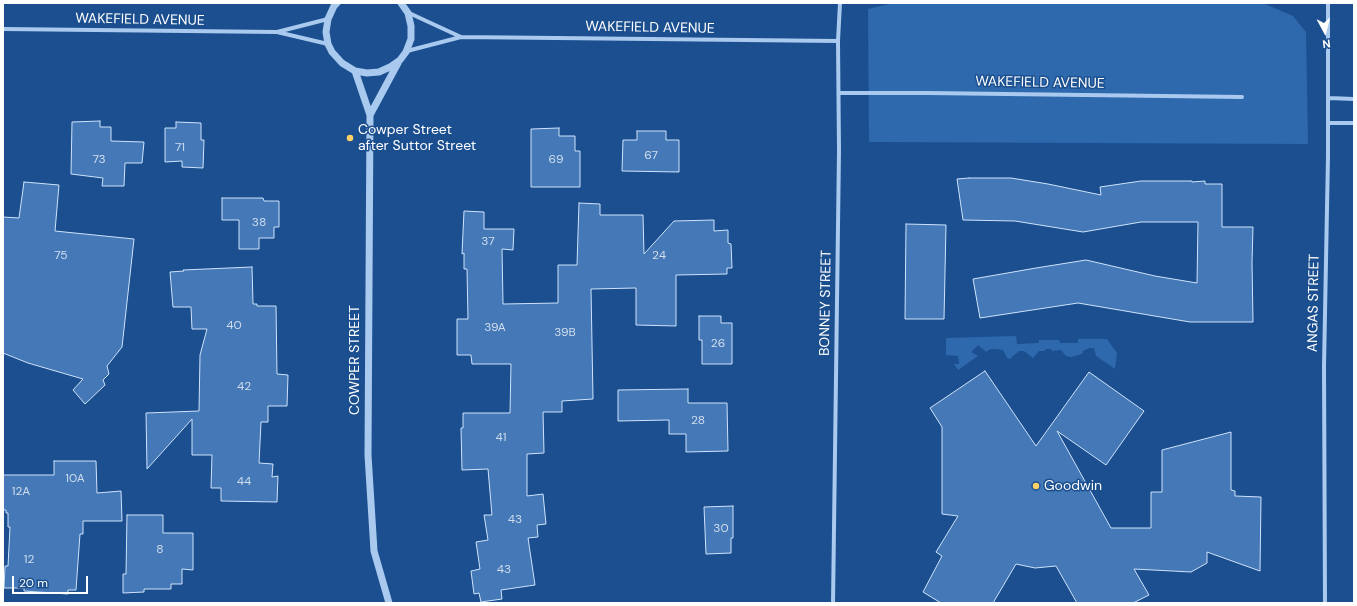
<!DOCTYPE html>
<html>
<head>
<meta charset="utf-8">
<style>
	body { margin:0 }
	#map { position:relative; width:1357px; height:606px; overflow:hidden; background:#1b4f8f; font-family:"DM Sans",sans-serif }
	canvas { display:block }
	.frame { position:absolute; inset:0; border:4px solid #fff; pointer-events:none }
	.north { position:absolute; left:1305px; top:12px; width:40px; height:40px; -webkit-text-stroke:3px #1b4f8f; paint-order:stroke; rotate:173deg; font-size:11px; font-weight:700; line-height:16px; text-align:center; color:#fff }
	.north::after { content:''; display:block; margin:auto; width:14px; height:18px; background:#fff; clip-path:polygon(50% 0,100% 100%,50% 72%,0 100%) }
	.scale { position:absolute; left:12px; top:576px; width:76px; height:18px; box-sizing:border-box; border:2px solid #fff; border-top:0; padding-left:5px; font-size:12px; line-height:14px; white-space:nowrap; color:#fff; -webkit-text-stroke:3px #1b4f8f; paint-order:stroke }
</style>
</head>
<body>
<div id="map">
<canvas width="1357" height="606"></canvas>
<div class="frame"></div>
<div class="north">N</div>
<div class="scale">20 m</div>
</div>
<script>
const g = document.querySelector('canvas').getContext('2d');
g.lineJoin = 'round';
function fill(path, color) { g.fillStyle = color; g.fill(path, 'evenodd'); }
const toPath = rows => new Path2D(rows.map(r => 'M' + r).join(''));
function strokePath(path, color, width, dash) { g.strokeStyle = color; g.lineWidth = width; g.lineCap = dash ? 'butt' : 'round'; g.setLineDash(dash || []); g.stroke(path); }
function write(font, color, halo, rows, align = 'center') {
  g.font = font + ' "DM Sans",sans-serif'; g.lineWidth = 3; g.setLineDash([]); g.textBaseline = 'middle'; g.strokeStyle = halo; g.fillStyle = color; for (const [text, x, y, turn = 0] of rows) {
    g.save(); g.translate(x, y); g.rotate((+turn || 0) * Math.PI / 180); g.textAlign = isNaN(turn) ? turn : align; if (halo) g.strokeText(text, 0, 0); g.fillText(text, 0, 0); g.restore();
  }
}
fill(toPath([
	[893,3,1265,4,1293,16,1306,32,1308,144,869,142,868,9],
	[1016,336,1017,344,1039,343,1039,340,1059,340,1060,343,1078,343,1078,339,1107,339,1117,353,1115,369,1096,356,1094,348,1089,348,1083,351,1082,354,1071,357,1066,356,1061,350,1052,351,1051,349,1045,349,1045,351,1039,351,1033,358,1024,351,1019,351,1010,359,1007,358,1003,350,996,349,991,349,986,352,978,345,971,352,978,356,958,370,954,364,959,364,958,356,946,355,946,338]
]), '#2e69ad');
const building = toPath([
	[100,121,100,127,111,127,111,141,144,142,142,163,125,163,124,186,102,186,103,178,71,174,72,122,100,121],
	[176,122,201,123,201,140,204,140,203,168,182,167,182,161,165,162,165,128,176,128,176,122],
	[559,128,559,136,575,136,575,151,580,151,580,187,531,187,531,129,559,128],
	[637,131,666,131,666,140,679,140,679,172,622,171,623,140,637,140,637,131],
	[969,178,1011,178,1048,184,1101,195,1100,187,1141,181,1192,181,1192,182,1205,181,1205,184,1222,184,1222,227,1253,227,1252,262,1253,322,1190,322,1078,303,980,318,973,279,1036,268,1086,260,1155,276,1197,283,1198,222,1141,222,1083,232,1015,221,963,220,957,179,969,178],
	[24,182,59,185,55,231,134,239,122,347,107,366,109,374,103,380,105,385,85,404,73,390,83,379,28,363,3,353,3,217,19,218,24,182],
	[222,198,263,198,264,201,279,201,279,227,274,227,274,238,259,238,259,249,239,249,239,220,222,220,222,198],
	[579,203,600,204,600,215,643,215,644,254,674,221,714,220,714,231,728,230,728,243,731,244,732,268,727,268,727,274,676,275,676,326,636,325,636,288,591,289,593,399,562,401,562,412,543,412,544,453,527,454,527,496,543,494,546,524,537,525,538,537,528,538,535,585,501,590,502,599,481,602,479,593,474,594,471,571,480,569,476,542,488,540,484,515,492,515,488,469,462,470,461,428,463,428,463,413,510,413,511,364,472,364,471,355,457,355,457,319,468,319,467,269,464,269,464,253,462,254,464,211,484,212,484,229,514,229,513,250,502,249,503,304,558,303,558,265,577,265,579,203],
	[906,224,946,225,944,319,905,319,906,224],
	[252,267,253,304,257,304,257,306,276,306,277,374,288,375,287,406,268,406,268,422,261,422,259,463,273,464,272,477,278,476,277,502,221,501,221,488,211,488,212,455,192,455,192,419,147,469,146,413,199,411,200,355,207,329,192,329,191,307,173,307,170,272,184,271,183,270,252,267],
	[699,316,721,316,721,323,732,323,732,364,702,364,702,340,699,340,699,316],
	[985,371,1036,446,1089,372,1144,411,1106,465,1057,431,1111,528,1151,528,1151,492,1162,492,1162,450,1231,432,1231,490,1235,491,1235,496,1261,497,1260,571,1207,552,1207,563,1191,572,1134,569,1149,595,1133,603,1077,603,1056,566,1035,568,1016,564,993,603,941,603,923,592,942,556,936,552,958,516,942,514,942,427,930,408,985,371],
	[688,389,688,403,727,403,728,451,686,452,686,434,669,434,669,420,618,421,618,390,688,389],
	[54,461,96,461,97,493,121,491,122,521,83,521,83,534,80,534,76,590,68,590,68,594,24,591,24,588,4,588,5,566,8,566,10,527,8,527,8,513,6,513,6,510,3,510,3,475,54,475,54,461],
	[733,506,733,538,731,538,731,553,706,554,704,507,733,506],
	[127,515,163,515,163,533,193,533,193,570,182,569,182,584,171,584,171,589,144,589,144,592,123,593,123,574,126,574,127,515]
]);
fill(building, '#4478b7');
strokePath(building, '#cfe3fa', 1);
strokePath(toPath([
	[409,13,461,37],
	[3,29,277,32,328,44],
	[277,32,328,19],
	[407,51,461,37,838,41],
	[839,93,928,93,1242,97],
	[1329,98,1354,99],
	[1328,123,1354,123],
	[833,603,839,151,838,41,840,3],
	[1325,603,1324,366,1328,156,1328,3]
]), '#a9c9ee', 4);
strokePath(toPath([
	[337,3,334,6,328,19,326,32,328,44,332,52,342,63,355,71,367,73,379,72,390,67,400,60,406,52,411,39,411,26,408,13,401,3],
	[355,71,370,115,368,455,374,551,389,603],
	[370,115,398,63]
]), '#a9c9ee', 7);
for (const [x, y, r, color] of [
	[350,138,4,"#ffd166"],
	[1036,486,4,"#ffd166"]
]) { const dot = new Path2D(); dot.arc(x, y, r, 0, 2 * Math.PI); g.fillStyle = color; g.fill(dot); strokePath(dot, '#1b4f8f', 1.5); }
write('12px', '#d0dded', null, [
	["71",180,148],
	["67",651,156],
	["73",99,160],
	["69",556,160],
	["38",259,223],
	["37",488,242],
	["75",61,256],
	["24",659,256],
	["40",234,326],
	["39A",495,328],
	["39B",565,333],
	["26",718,344],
	["42",244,387],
	["28",698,421],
	["41",501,438],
	["10A",75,479],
	["44",244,482],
	["12A",21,492],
	["43",515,520],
	["30",721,529],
	["8",160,550],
	["12",29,560],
	["43",504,570]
]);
write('14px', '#fff', '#1b4f8f', [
	["WAKEFIELD AVENUE",140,20,1],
	["WAKEFIELD AVENUE",650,28,1],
	["WAKEFIELD AVENUE",1040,83,1],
	["BONNEY STREET",826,303,-89],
	["ANGAS STREET",1314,303,-89],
	["COWPER STREET",355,360,-90]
]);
write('14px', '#fff', '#1b4f8f', [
	["Cowper Street",358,130],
	["after Suttor Street",358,146],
	["Goodwin",1044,486]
], 'left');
</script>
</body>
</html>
